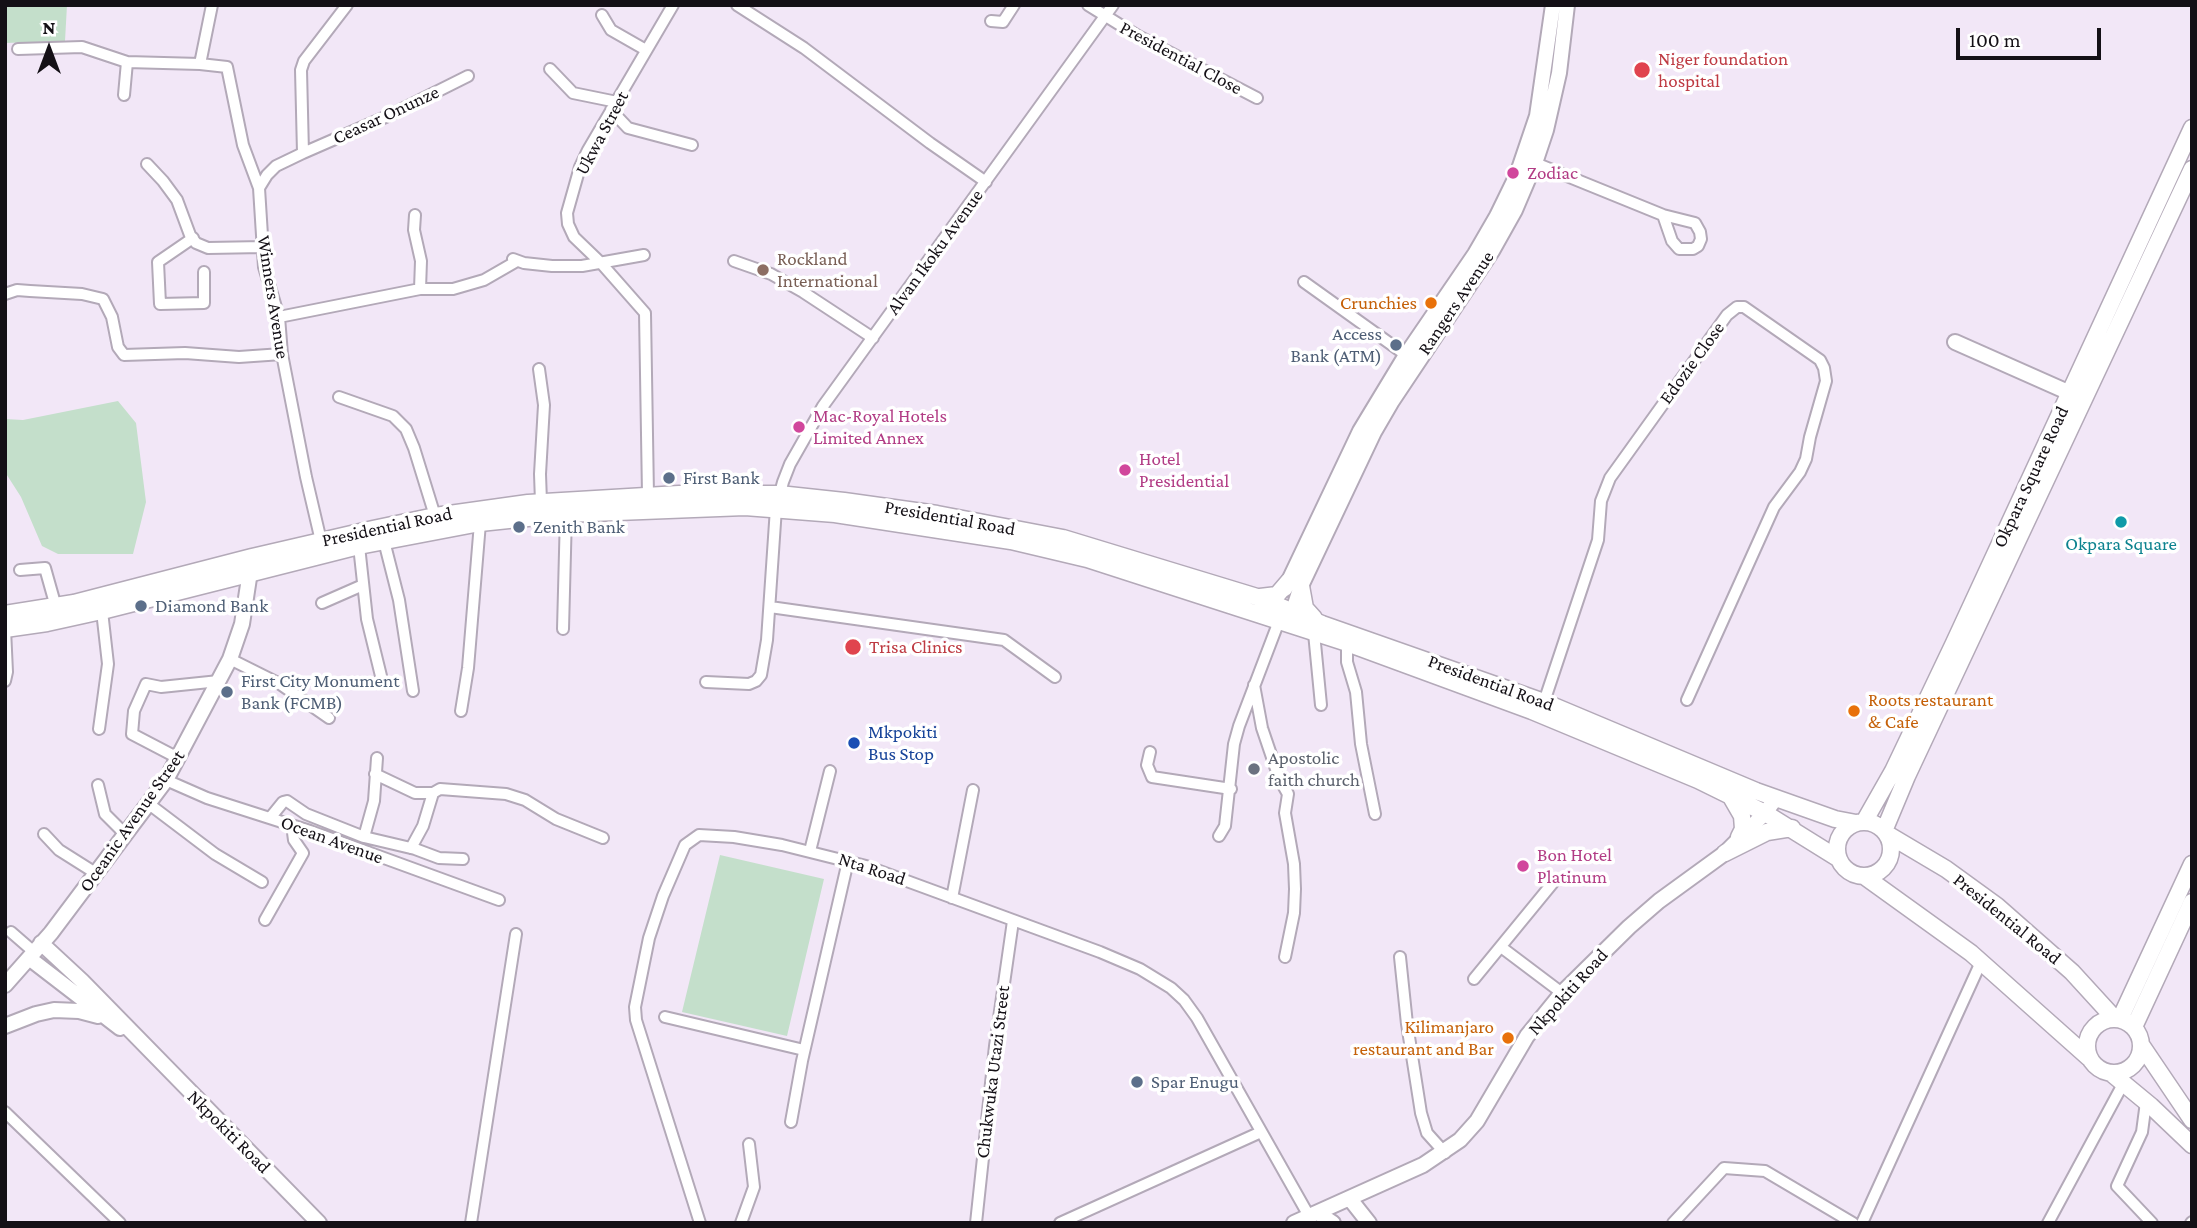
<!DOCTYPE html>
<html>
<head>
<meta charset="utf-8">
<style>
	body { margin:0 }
	#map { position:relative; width:2197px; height:1228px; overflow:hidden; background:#f2e7f7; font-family:"Crimson Pro",serif }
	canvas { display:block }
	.frame { position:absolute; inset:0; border:7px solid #141016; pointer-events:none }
	.north { position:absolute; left:14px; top:14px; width:70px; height:70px; -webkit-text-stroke:5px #fff; paint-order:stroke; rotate:0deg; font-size:19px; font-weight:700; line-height:28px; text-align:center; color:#141016 }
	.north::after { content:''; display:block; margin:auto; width:24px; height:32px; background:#141016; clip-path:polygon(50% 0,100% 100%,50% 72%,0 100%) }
	.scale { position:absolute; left:1956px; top:28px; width:145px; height:32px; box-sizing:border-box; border:4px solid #141016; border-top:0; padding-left:9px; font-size:21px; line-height:24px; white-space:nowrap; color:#141016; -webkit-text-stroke:5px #fff; paint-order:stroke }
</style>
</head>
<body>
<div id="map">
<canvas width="2197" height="1228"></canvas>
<div class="frame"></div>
<div class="north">N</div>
<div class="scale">100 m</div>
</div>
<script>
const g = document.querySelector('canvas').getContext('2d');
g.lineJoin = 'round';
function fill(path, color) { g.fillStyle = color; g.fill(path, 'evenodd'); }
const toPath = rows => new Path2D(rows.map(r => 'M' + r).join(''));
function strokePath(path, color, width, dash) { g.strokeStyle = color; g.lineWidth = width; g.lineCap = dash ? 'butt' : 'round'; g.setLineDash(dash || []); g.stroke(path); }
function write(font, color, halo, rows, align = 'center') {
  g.font = font + ' "Crimson Pro",serif'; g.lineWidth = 7; g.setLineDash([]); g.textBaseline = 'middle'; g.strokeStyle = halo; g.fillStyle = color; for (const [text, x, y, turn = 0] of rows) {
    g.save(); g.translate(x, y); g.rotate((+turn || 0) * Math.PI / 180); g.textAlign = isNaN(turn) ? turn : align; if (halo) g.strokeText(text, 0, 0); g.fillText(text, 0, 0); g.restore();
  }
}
fill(toPath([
	[5,5,67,5,65,41,5,43],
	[118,401,136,423,146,502,133,554,58,554,42,546,21,497,5,472,5,419,23,420],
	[720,855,824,879,787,1036,682,1012]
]), '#c4dfcb');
const street = toPath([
	[737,5,804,48,930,143,986,182],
	[1088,5,1138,36,1257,98],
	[602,15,611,30,646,50],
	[991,21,1003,22,1014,5],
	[18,49,82,47,127,62,200,64,227,67,243,145,259,188],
	[200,64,212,5],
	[550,69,573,93,617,102],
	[124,95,127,62],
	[611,110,628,128,692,145],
	[303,153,390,115,468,76],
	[1535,163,1663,215,1695,223,1700,232,1701,239,1698,246,1693,249,1679,249,1672,241,1663,215],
	[147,164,163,181,177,200,190,235,196,243,208,248,263,247],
	[415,215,414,230,421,261,420,289],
	[193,238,158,262,160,304,204,303,204,272],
	[513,259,524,263,552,266,582,266,644,255],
	[734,261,771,274,803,292,873,338],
	[1304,282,1406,355],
	[5,294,17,290,30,291,82,294,103,299,112,317,118,347,124,355,185,353,239,357,282,354],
	[279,317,420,289,453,289,484,280,517,261],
	[539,369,544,405,540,474,541,502],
	[339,397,393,416,406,429,414,448,435,516],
	[648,495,645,313,601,263,574,237,568,224,567,213,580,167,588,150,673,5],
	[381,537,384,541,399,600,413,691],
	[321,541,306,477,282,354,279,317,264,267,259,188,267,175,276,166,303,153,301,70,304,61,347,5],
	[359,546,367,619,381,676],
	[20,570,45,568,56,607],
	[322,603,363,585],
	[770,607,1004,640,1055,677],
	[563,629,566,514],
	[1314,633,1321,705],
	[1347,643,1347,662,1356,692,1361,744,1375,814],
	[230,659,280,684,329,718],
	[5,681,7,672,5,629],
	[706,682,749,684,756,681,761,675,767,640,776,508,783,482,790,464,823,406,1113,5],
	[1254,685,1262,728,1279,778,1288,794,1285,813,1294,864,1295,889,1294,913,1285,957],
	[1544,702,1598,540,1601,501,1610,478,1727,315,1737,307,1744,307,1820,360,1824,368,1826,381,1810,437,1806,459,1800,472,1774,507,1687,700],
	[461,711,468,668,480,523],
	[99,729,108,664,102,611],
	[1150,752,1147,765,1152,777,1231,789],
	[178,758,132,734,134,711,146,684,161,687,219,681],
	[375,774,415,793,433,793],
	[166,780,207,798,310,831,499,900],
	[98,785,105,814,126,835],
	[149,804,215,854,262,882],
	[270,818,283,802,287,801,306,814,364,837,415,849,439,858,463,859],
	[44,834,59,850,97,874],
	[1219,836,1225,826,1234,744,1239,726,1279,621],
	[364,837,374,801,377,758],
	[411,848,423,826,433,793,440,789,506,794,525,800,556,819,603,838],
	[810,851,830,771],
	[952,898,973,790],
	[265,920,303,853,294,840,292,825],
	[11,932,34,952],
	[1501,947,1562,993],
	[1400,957,1407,1024,1421,1113,1427,1133,1445,1153],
	[1474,979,1556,879],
	[665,1017,804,1050],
	[2146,1102,2142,1132,2117,1186,2152,1223],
	[5,1112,120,1223],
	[791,1122,802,1061,848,861],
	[471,1223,516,934],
	[700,1223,636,1020,635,1007,649,938,663,896,685,845,699,835,734,837,782,845,866,866,1100,952,1140,969,1171,988,1184,1000,1197,1018,1309,1216],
	[741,1223,754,1187,749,1144],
	[976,1223,995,1046,1013,921],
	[1060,1223,1261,1132],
	[1673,1223,1724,1168,1765,1171,1853,1223],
	[1862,1223,1981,962],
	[2048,1223,2123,1084],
	[2191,1223,2192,1222]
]);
const secondary = toPath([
	[1955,342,2070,393],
	[1285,589,1360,431,1406,355,1475,254,1497,216,1517,175,1537,116,1553,5],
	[1289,623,1301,586,1374,432,1392,401,1492,251,1515,210,1535,163,1546,130,1559,73,1567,5],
	[41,943,82,981,319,1223],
	[29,958,120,1028],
	[5,985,51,933,166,780,230,659,242,624,251,565],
	[5,1026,36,1014,54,1010,79,1011,98,1016],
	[1350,1199,1369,1223],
	[1318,1213,1333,1223],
	[1294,1223,1423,1165,1460,1140,1477,1121,1527,1036,1562,993,1629,927,1659,901,1725,853,1765,813,1776,798]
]);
const primary = toPath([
	[1301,586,1305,608,1314,618],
	[1260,597,1277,595,1289,581],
	[5,614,74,603,252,557,373,529,435,516,528,503,679,494,779,494,844,501,937,514,1063,538,1257,597,1322,624,1544,702,1756,791,1835,819,1856,823],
	[5,629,47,623,106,610,359,546,480,523,566,514,745,507,835,514,1011,541,1087,559,1347,643,1532,711,1698,780,1765,813,1839,859],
	[1731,797,1742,816,1743,829,1739,837],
	[1864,822,1893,771,1954,643,2192,128],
	'1837 849a27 27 0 1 1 54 0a27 27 0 1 1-54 0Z',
	[1884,831,1907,776,2192,169],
	[1887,834,1946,869,1997,906,2072,972,2115,1019],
	[1725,853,1767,832,1792,828],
	[1864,876,1971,953,2089,1058],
	'2087 1046a27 27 0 1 1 54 0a27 27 0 1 1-54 0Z',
	[2120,1019,2192,864],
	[2134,1027,2192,902],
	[2142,1046,2192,1120],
	[2111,1073,2151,1106,2192,1145]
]);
strokePath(street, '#b3a9b8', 14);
strokePath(secondary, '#b3a9b8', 18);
strokePath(primary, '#b3a9b8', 19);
strokePath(street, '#fff', 10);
strokePath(secondary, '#fff', 14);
strokePath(primary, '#fff', 16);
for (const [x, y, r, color] of [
	[1642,70,9,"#e0444e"],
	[1513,173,7,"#d1479c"],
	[763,270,7,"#8d6e63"],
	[1431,303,7,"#e8710a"],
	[1396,345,7,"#5c6f8a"],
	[799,427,7,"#d1479c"],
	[1125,470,7,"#d1479c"],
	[669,478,7,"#5c6f8a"],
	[2121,522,7,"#0f9aa8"],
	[519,527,7,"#5c6f8a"],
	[141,606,7,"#5c6f8a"],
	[853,647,9,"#e0444e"],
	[227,692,7,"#5c6f8a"],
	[1854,711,7,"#e8710a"],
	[854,743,7,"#1a4fb4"],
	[1254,769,7,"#6b7280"],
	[1523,866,7,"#d1479c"],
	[1508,1038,7,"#e8710a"],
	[1137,1082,7,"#5c6f8a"]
]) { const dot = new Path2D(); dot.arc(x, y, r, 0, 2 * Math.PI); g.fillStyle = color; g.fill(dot); strokePath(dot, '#fff', 2.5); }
write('19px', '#141016', '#fff', [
	["Presidential Close",1181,58,28],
	["Ceasar Onunze",386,115,-25],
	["Ukwa Street",602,133,-62],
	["Alvan Ikoku Avenue",935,252,-54],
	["Winners Avenue",273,297,81],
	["Rangers Avenue",1456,303,-56],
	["Edozie Close",1692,363,-54],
	["Okpara Square Road",2031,477,-65],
	["Presidential Road",950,518,10],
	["Presidential Road",387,527,-12],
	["Presidential Road",1491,683,20],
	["Oceanic Avenue Street",132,821,-55],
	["Ocean Avenue",332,840,20],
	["Nta Road",872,869,18],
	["Presidential Road",2007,919,39],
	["Nkpokiti Road",1568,992,-48],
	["Chukwuka Utazi Street",993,1072,-83],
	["Nkpokiti Road",229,1132,45]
]);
write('19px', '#be3a42', '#fff', [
	["Niger foundation",1658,59],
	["hospital",1658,81],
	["Trisa Clinics",869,647]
], 'left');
write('19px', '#b23c85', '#fff', [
	["Zodiac",1527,173],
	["Mac-Royal Hotels",813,416],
	["Limited Annex",813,438],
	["Hotel",1139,459],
	["Presidential",1139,481],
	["Bon Hotel",1537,855],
	["Platinum",1537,877]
], 'left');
write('19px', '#785e54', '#fff', [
	["Rockland",777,259],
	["International",777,281]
], 'left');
write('19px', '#c56008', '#fff', [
	["Crunchies",1417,303],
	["Roots restaurant",1868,700,"left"],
	["& Cafe",1868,722,"left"],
	["Kilimanjaro",1494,1027],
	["restaurant and Bar",1494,1049]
], 'right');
write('19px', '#4e5e75', '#fff', [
	["Access",1382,334,"right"],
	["Bank (ATM)",1382,356,"right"],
	["First Bank",683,478],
	["Zenith Bank",533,527],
	["Diamond Bank",155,606],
	["First City Monument",241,681],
	["Bank (FCMB)",241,703],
	["Spar Enugu",1151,1082]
], 'left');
write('19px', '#0d838f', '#fff', [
	["Okpara Square",2121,544]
]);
write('19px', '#164399', '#fff', [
	["Mkpokiti",868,732],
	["Bus Stop",868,754]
], 'left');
write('19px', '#5b616d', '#fff', [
	["Apostolic",1268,758],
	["faith church",1268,780]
], 'left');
</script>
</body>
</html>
